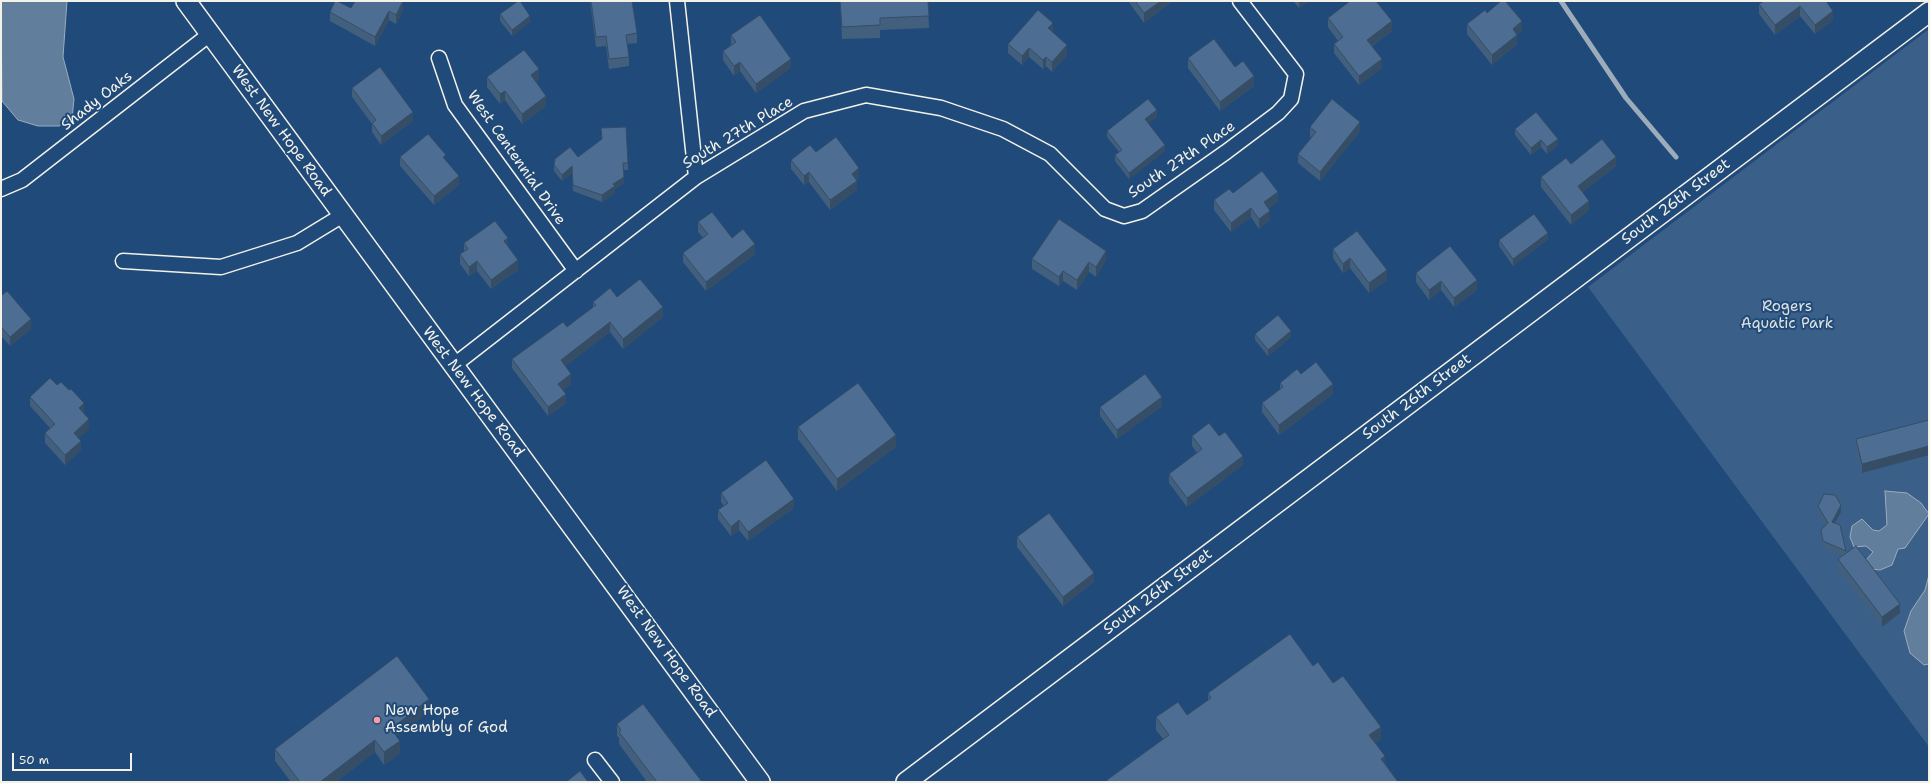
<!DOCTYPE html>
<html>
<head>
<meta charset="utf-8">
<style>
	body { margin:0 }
	#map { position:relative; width:1930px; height:783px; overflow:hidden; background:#1f4a7a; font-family:"Shantell Sans",sans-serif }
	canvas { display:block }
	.frame { position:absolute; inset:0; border:2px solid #f4f1e8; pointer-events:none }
	.scale { position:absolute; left:12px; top:753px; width:120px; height:18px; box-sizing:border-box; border:2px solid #f4f1e8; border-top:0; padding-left:5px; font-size:12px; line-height:14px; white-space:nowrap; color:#f4f1e8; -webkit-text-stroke:3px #1f4a7a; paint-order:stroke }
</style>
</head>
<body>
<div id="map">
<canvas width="1930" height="783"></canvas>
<div class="frame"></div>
<div class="scale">50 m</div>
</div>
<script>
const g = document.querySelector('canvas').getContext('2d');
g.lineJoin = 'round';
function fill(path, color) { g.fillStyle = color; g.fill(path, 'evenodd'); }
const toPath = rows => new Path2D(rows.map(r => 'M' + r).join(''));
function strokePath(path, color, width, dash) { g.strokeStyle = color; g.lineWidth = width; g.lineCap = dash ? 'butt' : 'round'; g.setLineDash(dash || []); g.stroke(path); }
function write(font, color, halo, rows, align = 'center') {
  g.font = font + ' "Shantell Sans",sans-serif'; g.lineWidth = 4; g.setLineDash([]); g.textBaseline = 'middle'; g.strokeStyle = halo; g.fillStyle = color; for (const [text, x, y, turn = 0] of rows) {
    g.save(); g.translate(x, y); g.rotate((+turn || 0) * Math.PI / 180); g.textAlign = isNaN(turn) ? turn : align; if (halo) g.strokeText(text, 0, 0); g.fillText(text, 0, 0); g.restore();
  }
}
fill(toPath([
	[1929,29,1929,747,1588,287]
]), '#3a5f88');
const water = toPath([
	[1,1,67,1,63,57,74,99,72,119,59,126,38,126,18,120,2,101,1,1],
	[1885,491,1907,493,1921,503,1929,514,1905,548,1898,549,1892,565,1880,570,1871,569,1866,560,1873,552,1866,546,1854,547,1850,537,1852,526,1862,519,1873,530,1879,531,1887,525,1885,491],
	[1929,575,1929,664,1924,665,1910,653,1904,631,1911,611,1925,590,1929,575]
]);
fill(water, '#627e9d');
strokePath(water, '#9cacbb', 1);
strokePath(toPath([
	[1561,1,1626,98,1676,157]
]), '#9cacbb', 5);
const street = toPath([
	[677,1,696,177],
	[439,58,455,105,576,271],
	[1,189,22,180,210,34],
	[123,261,221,267,297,243,343,215],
	[453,366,696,177,804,111,866,95,941,108,1003,129,1050,154,1105,209,1124,216,1142,211,1226,152,1278,113,1291,99,1296,74,1240,1],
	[595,760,612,782]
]);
const secondary = toPath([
	[186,1,760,782],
	[906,782,1929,12]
]);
strokePath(street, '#f4f1e8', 17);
strokePath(secondary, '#f4f1e8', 22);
strokePath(street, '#1f4a7a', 14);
strokePath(secondary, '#1f4a7a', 19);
fill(toPath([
	[403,1,403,10,396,24,389,20,375,46,330,21,330,12],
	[590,1,632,1,637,33,637,43,627,44,629,57,629,66,609,69,606,46,596,47],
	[840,1,928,1,929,28,880,30,880,38,842,39],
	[1128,1,1173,1,1144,23],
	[1293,1,1309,1,1299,8],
	[1826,1,1833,20,1815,34,1800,16,1775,35,1759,14,1759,4],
	[1487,13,1522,31,1517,35,1517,44,1492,65,1467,34,1467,24],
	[500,14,530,22,512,36,500,21],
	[1328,18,1392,31,1372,46,1382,68,1359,85,1334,53,1334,44,1338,41,1328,27],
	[1052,32,1067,55,1052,72,1046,66,1043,69,1029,57,1022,65,1008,53,1008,44,1053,32],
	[731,35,791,68,756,93,740,71,734,76,723,60,723,51,731,45],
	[1188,58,1235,67,1254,86,1220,111,1188,68],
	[487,77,539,79,536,81,546,106,522,124,505,100,500,104,487,87],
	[352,88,413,121,381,145,372,132,372,124,352,97],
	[1157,117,1148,123,1165,151,1129,179,1115,161,1115,155,1119,152,1107,137,1107,131],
	[1310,127,1360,131,1320,181,1298,163,1298,154,1311,138,1310,136],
	[1515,129,1558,145,1547,154,1541,147,1531,155,1515,135],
	[816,152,859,177,856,180,857,190,830,210,809,182,804,185,791,169,791,160],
	[400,157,459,185,434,205,400,166],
	[578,157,628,163,628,170,624,170,624,183,615,189,615,193,602,202,573,191,572,173,562,181,554,171,554,165],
	[1571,164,1616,166,1583,192,1589,210,1571,225,1541,187,1541,177],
	[1233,193,1278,201,1269,208,1270,220,1259,229,1251,217,1231,232,1214,210,1214,200],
	[698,222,732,238,755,254,706,291,683,262,683,253,703,238,698,232],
	[1357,231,1387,280,1369,293,1350,268,1343,273,1333,258,1333,249],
	[1548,239,1513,266,1499,246,1499,240],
	[464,243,508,247,518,270,491,289,477,271,469,276,460,264,460,254,464,251],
	[1032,259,1106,260,1096,277,1089,272,1077,290,1063,281,1059,286,1032,269],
	[1416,273,1477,290,1454,307,1441,290,1429,300,1416,282],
	[1,296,31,329,10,346,1,336],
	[617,297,663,317,623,349,610,332,565,366,571,384,563,390,566,403,548,416,512,368,512,359,567,327,593,307,593,302],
	[1255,334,1291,337,1268,356,1255,340],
	[1280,383,1333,394,1279,435,1262,412,1262,403,1280,389],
	[57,385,84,412,83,413,89,429,78,438,81,450,65,465,45,443,45,433,50,428,30,406,30,397],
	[1162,406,1117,439,1100,416,1100,407],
	[1929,420,1862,473,1856,448,1856,439],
	[798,427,896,447,837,491,798,439],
	[1192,436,1243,465,1187,507,1169,483,1169,474,1197,453,1192,446],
	[721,493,794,508,748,541,739,530,731,536,718,519,718,510,724,506,721,502],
	[1818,506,1841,512,1835,523,1846,551,1846,554,1900,613,1882,627,1838,569,1838,559,1842,556,1823,548,1821,537,1821,530,1826,525,1818,512],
	[1017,537,1094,582,1063,606,1017,547],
	[1313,666,1333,683,1381,739,1375,743,1385,763,1398,782,1107,782,1107,780,1163,739,1156,730,1156,717,1187,715,1208,700,1208,693],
	[429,712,396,737,400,753,384,765,375,752,336,782,291,782,275,761,275,749],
	[617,724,702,782,647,782,619,744,619,738,617,736]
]), '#425f7e');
fill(toPath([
	[403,1,403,10,396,24,396,15],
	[1161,1,1173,1,1144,23,1144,13],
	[1299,1,1309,1,1299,8],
	[1800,6,1800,16,1775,35,1775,25],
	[389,11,389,20,375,46,375,37],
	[1833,11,1833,20,1815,34,1815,25],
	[530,16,530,22,512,36,512,30],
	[1392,21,1392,31,1367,49,1367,40],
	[1522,21,1522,31,1517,35,1517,44,1492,65,1492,55,1513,29],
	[1053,23,1053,32,1048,38,1048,28],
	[1067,45,1067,55,1052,72,1052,62],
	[1029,48,1029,57,1022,65,1022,56],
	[1046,57,1046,66,1043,69,1043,60],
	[791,59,791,68,756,93,756,84],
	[1382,59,1382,68,1359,85,1359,76],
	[740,62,740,71,734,76,734,66],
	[539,69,539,79,531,85,531,75],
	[1254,76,1254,86,1220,111,1220,102],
	[505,91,505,100,500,104,500,94],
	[546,96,546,106,522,124,522,114],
	[1157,110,1157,117,1145,126,1145,119],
	[413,112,413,121,381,145,381,136],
	[1360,122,1360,131,1320,181,1320,172],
	[1558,139,1558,145,1547,154,1547,147],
	[1541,140,1541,147,1531,155,1531,148],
	[1165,145,1165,151,1129,179,1129,173],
	[1616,157,1616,166,1578,196,1578,186],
	[572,166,572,173,562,181,562,175],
	[859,168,859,177,852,183,852,174],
	[809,172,809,182,804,185,804,176],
	[459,176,459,185,434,205,434,196],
	[624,177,624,183,615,189,615,193,602,202,602,195,613,184],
	[857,181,857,190,830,210,830,200],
	[1278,192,1278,201,1264,212,1264,202],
	[1589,201,1589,210,1571,225,1571,215],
	[1251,208,1251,217,1231,232,1231,223],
	[1270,211,1270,220,1259,229,1259,219],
	[1548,233,1548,239,1513,266,1513,259],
	[508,238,508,247,504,241],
	[755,244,755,254,706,291,706,282],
	[1106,251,1106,260,1096,277,1096,267],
	[1350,258,1350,268,1343,273,1343,264],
	[518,260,518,270,491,289,491,280],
	[477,261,477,271,469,276,469,267],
	[1089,262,1089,272,1077,290,1077,280],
	[1387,270,1387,280,1369,293,1369,283],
	[1063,271,1063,281,1059,286,1059,277],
	[1477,280,1477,290,1454,307,1454,298],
	[1441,281,1441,290,1429,300,1429,290],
	[663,307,663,317,623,349,623,339],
	[31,319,31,329,10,346,10,337],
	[610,322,610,332,561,370,561,360],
	[1291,331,1291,337,1268,356,1268,350],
	[571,374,571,384,558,394,558,384],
	[1333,384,1333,394,1279,435,1279,425],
	[566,394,566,403,548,416,548,407],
	[1162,397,1162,406,1117,439,1117,430],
	[84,403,84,412,79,418,79,408],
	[89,419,89,429,74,442,74,433],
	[896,435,896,447,837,491,837,479],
	[81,441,81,450,65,465,65,455],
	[1929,446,1929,455,1862,473,1862,464],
	[1243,456,1243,465,1187,507,1187,498],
	[794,499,794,508,748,541,748,532],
	[1841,505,1841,512,1832,528,1832,522],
	[739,520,739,530,731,536,731,527],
	[1094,573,1094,582,1063,606,1063,597],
	[1900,604,1900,613,1882,627,1882,617],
	[429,699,429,712,391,741,391,729],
	[1381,727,1381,739,1369,747,1369,735],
	[375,740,375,752,336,782,320,782],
	[400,741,400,753,384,765,384,752],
	[1385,756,1385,768,1381,759]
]), '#364d66');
const building = toPath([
	[335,1,337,1,351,8,355,1,403,1,396,15,389,11,375,37,330,12,335,1],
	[518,1,520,1,530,16,512,30,500,14,518,1],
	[591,1,632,1,637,33,626,35,629,57,609,59,606,36,596,37,591,1],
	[840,1,928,1,929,16,880,18,880,25,842,27,840,1],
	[1135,1,1161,1,1144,13,1135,1],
	[1350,1,1376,1,1392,21,1367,40,1382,59,1359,76,1334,44,1343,37,1328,18,1350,1],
	[1501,1,1505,1,1522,21,1513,29,1517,35,1492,55,1467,24,1485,10,1487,13,1501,1],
	[1764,1,1826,1,1833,11,1815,25,1800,6,1775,25,1759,4,1764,1],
	[1038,10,1053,23,1048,28,1067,45,1052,62,1046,57,1043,60,1029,48,1022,56,1008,44,1038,10],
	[760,15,791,59,756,84,740,62,734,66,723,51,736,42,731,35,760,15],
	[1214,39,1235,67,1243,61,1254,76,1220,102,1188,58,1214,39],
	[524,50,539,69,531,75,546,96,522,114,505,91,500,94,487,77,524,50],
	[380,67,413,112,381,136,372,123,376,120,352,88,380,67],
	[1148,99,1157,110,1145,119,1165,145,1129,173,1115,155,1122,150,1107,131,1148,99],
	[1332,99,1360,122,1320,172,1298,154,1316,132,1310,127,1332,99],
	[1536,112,1558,139,1547,147,1541,140,1531,148,1515,129,1536,112],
	[626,127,628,163,623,163,624,177,613,184,615,186,602,195,573,185,572,166,562,175,554,165,555,159,570,147,578,157,602,139,601,128,626,127],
	[428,134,446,155,443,157,459,176,434,196,400,157,428,134],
	[836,137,859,168,852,174,857,181,830,200,809,172,804,176,791,160,810,145,816,152,836,137],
	[1602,139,1616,157,1578,186,1589,201,1571,215,1541,177,1566,158,1571,164,1602,139],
	[1262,171,1278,192,1264,202,1270,211,1259,219,1251,208,1231,223,1214,200,1229,189,1233,193,1262,171],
	[712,212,732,238,743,229,755,244,706,282,683,253,708,234,698,222,712,212],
	[1534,214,1548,233,1513,259,1499,240,1534,214],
	[1059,219,1106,251,1096,267,1089,262,1077,280,1063,271,1059,277,1032,259,1059,219],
	[495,221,508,238,504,241,518,260,491,280,477,261,469,267,460,254,468,249,464,243,495,221],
	[1357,231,1387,270,1369,283,1350,258,1343,264,1333,249,1357,231],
	[1450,246,1477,280,1454,298,1441,281,1429,290,1416,273,1450,246],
	[640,279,663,307,623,339,610,322,561,360,571,374,558,384,566,394,548,407,512,359,563,322,567,327,596,305,593,302,610,288,617,297,640,279],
	[7,291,31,319,10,337,1,327,1,296,7,291],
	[1278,315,1291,331,1268,350,1255,334,1278,315],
	[1316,362,1333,384,1279,425,1262,403,1283,387,1280,383,1297,369,1301,374,1316,362],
	[1145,374,1162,397,1117,430,1100,407,1145,374],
	[50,378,57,385,61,382,69,390,71,389,84,403,79,408,89,419,74,433,81,441,65,455,45,433,55,424,30,397,50,378],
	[858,383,896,435,837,479,798,427,858,383],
	[1929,420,1929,446,1862,464,1856,439,1929,420],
	[1209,423,1219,436,1225,432,1243,456,1187,498,1169,474,1202,449,1192,436,1209,423],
	[766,460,794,499,748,532,739,520,731,527,718,510,728,503,721,493,766,460],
	[1824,494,1835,495,1841,505,1832,522,1840,525,1846,551,1823,541,1821,530,1828,523,1818,506,1824,494],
	[1049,513,1094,573,1063,597,1017,537,1049,513],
	[1856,546,1900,604,1882,617,1838,559,1856,546],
	[1290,634,1313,666,1318,662,1333,683,1343,676,1381,727,1369,735,1385,756,1381,759,1398,782,1109,782,1107,780,1169,735,1156,717,1178,702,1187,715,1211,698,1208,693,1290,634],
	[397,656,429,699,391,729,400,741,384,752,375,740,320,782,300,782,275,749,397,656],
	[643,704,702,782,657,782,619,732,621,730,617,724,643,704],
	[580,771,588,782,566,782,580,771]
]);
fill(building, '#4d6e92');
strokePath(building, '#364d66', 1);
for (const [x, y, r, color] of [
	[377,720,4,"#ff9aa2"]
]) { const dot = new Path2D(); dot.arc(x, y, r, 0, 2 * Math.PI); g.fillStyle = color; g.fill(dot); strokePath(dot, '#1f4a7a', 1.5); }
write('15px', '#f4f1e8', '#1f4a7a', [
	["Shady Oaks",97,101,-38],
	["West New Hope Road",281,131,54],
	["South 27th Place",738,133,-31],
	["West Centennial Drive",516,158,55],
	["South 27th Place",1182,160,-34],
	["South 26th Street",1676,202,-37],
	["West New Hope Road",473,392,53],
	["South 26th Street",1417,397,-37],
	["South 26th Street",1158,592,-37],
	["West New Hope Road",666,652,54]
]);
write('15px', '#e1e2de', '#1f4a7a', [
	["Rogers",1787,307],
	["Aquatic Park",1787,324]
]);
write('15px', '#f4f1e8', '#1f4a7a', [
	["New Hope",385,711],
	["Assembly of God",385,728]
], 'left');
</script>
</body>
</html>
